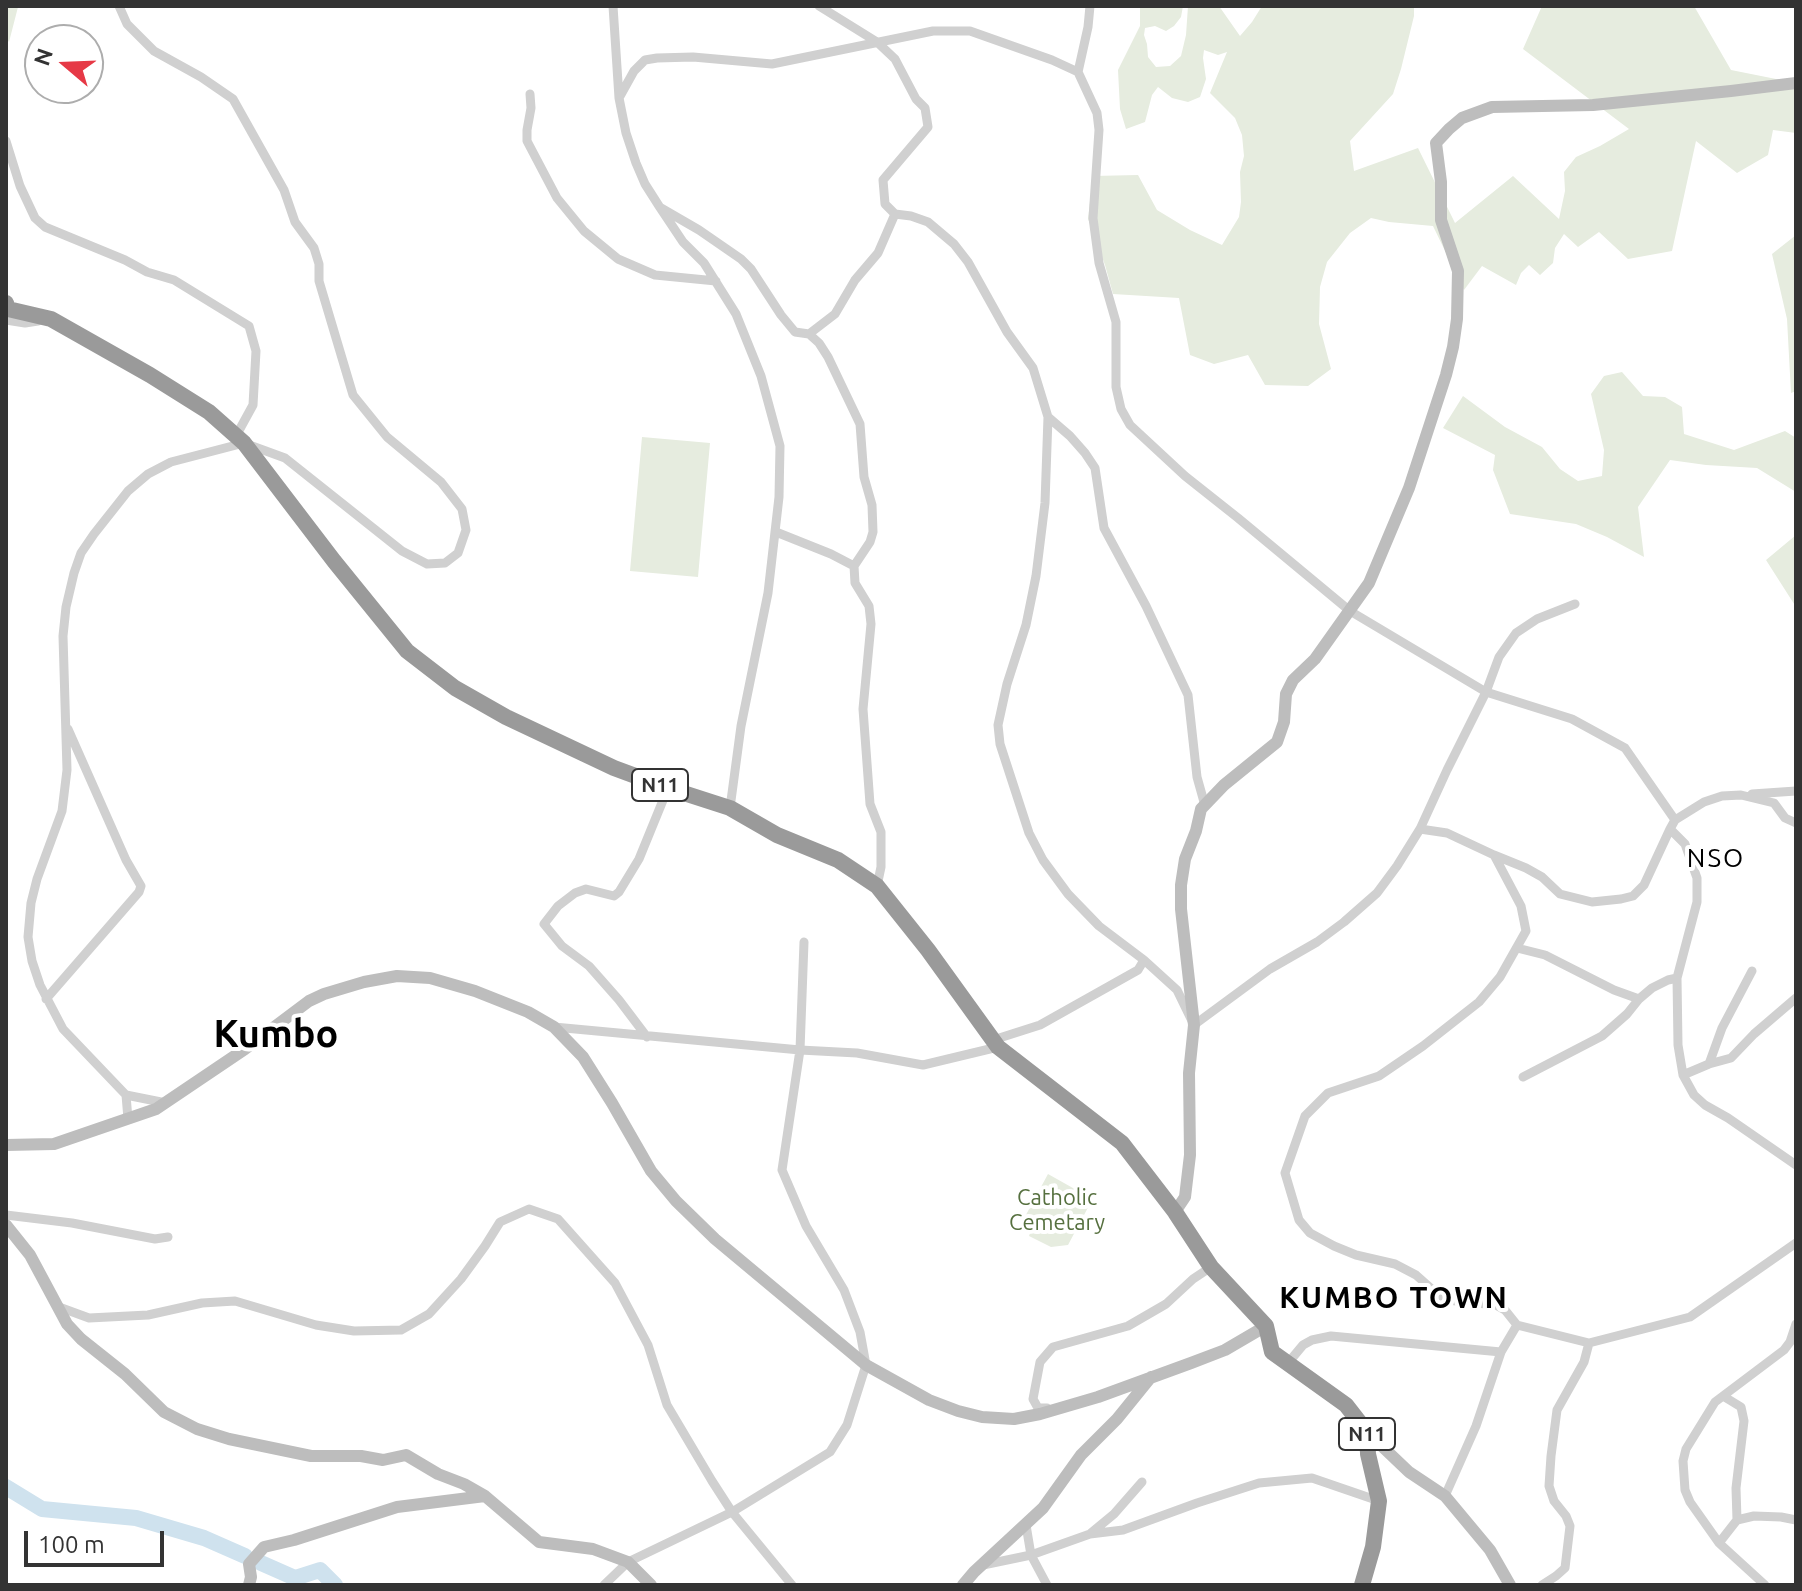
<!DOCTYPE html>
<html>
<head>
<meta charset="utf-8">
<style>
	body { margin:0 }
	#map { position:relative; width:1802px; height:1591px; overflow:hidden; background:#fff; font-family:Ubuntu,sans-serif }
	canvas { display:block }
	.frame { position:absolute; inset:0; border:8px solid #333; pointer-events:none }
	.north { position:absolute; left:24px; top:24px; width:80px; height:80px; box-sizing:border-box; background:#fff; border:2px solid #adadad; border-radius:50%; rotate:289deg; font-size:22px; font-weight:700; line-height:32px; text-align:center; color:#333 }
	.north::after { content:''; display:block; margin:auto; width:28px; height:36px; background:#e63946; clip-path:polygon(50% 0,100% 100%,50% 72%,0 100%) }
	.scale { position:absolute; left:24px; top:1531px; width:140px; height:36px; box-sizing:border-box; border:4px solid #333; border-top:0; padding-left:10px; font-size:24px; line-height:28px; white-space:nowrap; color:#333; -webkit-text-stroke:6px #fff; paint-order:stroke }
</style>
</head>
<body>
<div id="map">
<canvas width="1802" height="1591"></canvas>
<div class="frame"></div>
<div class="north">N</div>
<div class="scale">100 m</div>
</div>
<script>
const g = document.querySelector('canvas').getContext('2d');
g.lineJoin = 'round';
function fill(path, color) { g.fillStyle = color; g.fill(path, 'evenodd'); }
const toPath = rows => new Path2D(rows.map(r => 'M' + r).join(''));
function strokePath(path, color, width, dash) { g.strokeStyle = color; g.lineWidth = width; g.lineCap = dash ? 'butt' : 'round'; g.setLineDash(dash || []); g.stroke(path); }
function write(font, color, halo, rows, align = 'center') {
  g.font = font + ' Ubuntu,sans-serif'; g.lineWidth = 8; g.setLineDash([]); g.textBaseline = 'middle'; g.strokeStyle = halo; g.fillStyle = color; for (const [text, x, y, turn = 0] of rows) {
    g.save(); g.translate(x, y); g.rotate((+turn || 0) * Math.PI / 180); g.textAlign = isNaN(turn) ? turn : align; if (halo) g.strokeText(text, 0, 0); g.fillText(text, 0, 0); g.restore();
  }
}
fill(toPath([
	[6,6,18,7,9,42,6,38],
	[1140,6,1183,6,1181,17,1174,26,1166,31,1155,26,1145,28,1144,35,1147,44,1148,57,1156,67,1170,66,1181,56,1186,35,1188,6,1219,6,1240,36,1252,22,1262,6,1414,6,1414,16,1401,69,1393,94,1350,141,1354,171,1418,148,1455,223,1513,176,1559,219,1565,191,1564,172,1576,157,1600,146,1629,129,1523,49,1542,6,1694,6,1731,70,1796,83,1796,133,1773,130,1768,155,1737,173,1696,141,1672,251,1628,259,1599,232,1578,247,1564,234,1555,248,1553,263,1540,275,1529,265,1521,273,1516,285,1482,266,1464,290,1433,226,1389,222,1371,218,1350,233,1327,262,1320,287,1319,324,1331,369,1308,386,1265,385,1248,355,1214,364,1190,355,1179,298,1113,294,1105,265,1088,219,1093,176,1138,175,1157,210,1190,230,1222,245,1239,217,1241,202,1240,172,1244,156,1242,135,1235,118,1210,93,1227,52,1218,55,1204,50,1203,58,1206,79,1200,97,1188,102,1172,98,1158,87,1152,95,1145,122,1126,129,1120,109,1118,70,1140,26],
	[1796,235,1796,391,1791,393,1787,319,1772,254],
	[1622,372,1643,396,1665,397,1682,407,1684,434,1734,450,1785,431,1796,438,1796,492,1757,468,1706,465,1670,460,1638,507,1644,557,1607,537,1576,524,1510,514,1493,470,1495,455,1443,428,1463,396,1505,427,1542,447,1560,469,1578,481,1602,476,1604,450,1591,394,1604,376],
	[642,437,710,443,698,577,630,571],
	[1796,535,1796,607,1766,560],
	[1048,1174,1080,1192,1092,1200,1068,1245,1051,1247,1029,1236,1031,1230,1021,1224]
]), '#e6ecdf');
strokePath(toPath([
	[6,1487,42,1509,136,1518,204,1538,245,1556],
	[261,1563,295,1578,320,1570,335,1585]
]), '#cfe2ee', 16);
strokePath(toPath([
	[119,6,127,24,154,51,201,77,233,99,284,190,295,222,314,248,319,264,319,281,353,395,387,437,441,482,462,509,466,530,458,553,445,563,427,564,402,551,285,458,244,443,171,462,148,474,128,491,94,534,81,553,74,573,66,607,63,636,67,770,62,811,37,879,31,903,28,937,32,961,40,985,63,1029,126,1095,166,1103],
	[613,6,619,98,626,133,636,163,645,184,659,206,683,242,704,263,736,314,761,376,780,446,779,497,768,593,741,726,730,808],
	[819,6,877,42,895,59,916,99,925,108,928,127,883,180,885,204,895,214,911,216,928,222,954,244,968,262,1007,332,1033,368,1048,417,1045,503,1036,576,1026,625,1007,684,998,725,1000,744,1029,833,1043,860,1068,894,1099,926,1144,960,1177,990,1194,1025,1270,969,1317,942,1344,922,1377,893,1397,866,1420,829,1447,770,1486,692,1499,657,1516,633,1537,619,1575,604],
	[1078,72,1088,27,1090,6],
	[530,94,531,108,527,130,527,141,557,198,584,231,618,259,655,275,716,281],
	[619,98,634,71,645,60,657,58,693,57,772,64,933,31,970,31,1052,60,1078,72,1097,113,1099,130,1093,218,1099,263,1116,322,1116,387,1121,409,1130,425,1185,476,1238,518,1350,611,1486,692,1572,719,1625,748,1675,820,1670,829,1685,844,1697,878,1697,902,1677,978,1678,1045,1683,1075,1694,1095,1705,1105,1728,1118,1796,1165],
	[6,141,20,186,35,218,45,227,125,260,147,272,174,280,249,326,256,351,253,405,236,436],
	[661,208,699,230,741,259,751,269,781,315,795,332,809,334,819,343,828,357,860,424,864,477,872,505,873,532,870,542,854,566,855,583,869,606,871,624,863,709,870,804,881,832,881,867,877,886],
	[6,320,25,323,38,321],
	[809,334,835,314,855,280,878,253,895,214],
	[1048,417,1070,436,1085,453,1095,468,1104,528,1146,606,1188,695,1197,777,1204,802,1204,807],
	[776,532,831,554,854,566],
	[1752,794,1796,791],
	[1675,820,1704,802,1722,796,1741,795,1774,803,1785,818,1796,823],
	[1420,829,1447,833,1494,855,1521,906,1526,931,1500,977,1479,1002,1423,1046,1379,1076,1328,1093,1305,1116,1285,1173,1299,1220,1310,1233,1334,1246,1356,1255,1395,1264,1416,1275,1434,1291,1447,1300,1496,1305,1505,1310,1517,1325,1589,1343,1690,1317,1796,1243],
	[1494,855,1526,868,1542,877,1560,894,1592,902,1621,899,1633,896,1644,885,1670,829],
	[1517,948,1545,955,1614,990,1639,999],
	[46,999,139,892,141,886,126,860,68,729],
	[554,1027,800,1050,857,1053,923,1065,998,1047],
	[647,1037,619,1000,589,966,562,946,544,924,558,906,575,893,586,889,614,896,619,892,639,859,668,788],
	[993,1040,1040,1025,1138,970,1144,960],
	[1709,1064,1722,1028,1752,971],
	[1683,1075,1709,1064,1731,1058,1754,1034,1796,998],
	[1523,1077,1602,1036,1627,1014,1639,999,1652,988,1668,980,1677,978],
	[126,1095,128,1119],
	[6,1215,72,1223,155,1239,168,1237],
	[59,1307,89,1318,148,1315,202,1303,235,1301,316,1325,354,1331,401,1330,429,1314,461,1279,485,1246,500,1222,529,1209,558,1219,615,1283,648,1345,667,1405,712,1481,732,1512,792,1585],
	[1288,1363,1303,1345,1312,1340,1331,1336,1501,1352],
	[1723,1396,1741,1407,1744,1421,1736,1488,1737,1520],
	[1047,1408,1038,1408,1033,1399,1040,1362,1053,1347,1128,1326,1166,1304,1193,1279,1211,1267],
	[1445,1496,1476,1426,1501,1352,1517,1325],
	[1026,1525,1031,1555,1047,1585],
	[1091,1533,1114,1514,1142,1482],
	[1719,1543,1737,1520,1754,1516,1781,1517,1796,1520],
	[983,1565,1031,1555,1090,1534,1123,1530,1197,1503,1259,1483,1312,1478,1379,1501],
	[604,1585,628,1562,732,1512,830,1452,847,1425,866,1365,860,1332,844,1290,806,1226,782,1170,800,1050,804,942],
	[1542,1585,1556,1576,1565,1568,1570,1526,1566,1516,1554,1501,1549,1486,1551,1456,1557,1410,1584,1362,1589,1343],
	[1765,1585,1719,1543,1690,1502,1685,1490,1683,1461,1686,1449,1715,1402,1784,1350,1790,1342,1796,1324]
]), '#d0d0d0', 9);
strokePath(toPath([
	[6,1145,54,1144,156,1109,245,1049,309,1001,324,994,364,982,397,976,430,978,475,991,528,1012,554,1027,583,1057,612,1103,651,1171,676,1201,715,1239,866,1365,929,1400,958,1411,982,1417,1014,1419,1040,1414,1098,1397,1191,1363,1225,1350,1266,1326],
	[1175,1212,1185,1197,1190,1155,1189,1073,1194,1025,1181,909,1181,885,1185,859,1196,831,1201,809,1224,785,1277,742,1284,722,1286,694,1293,680,1315,659,1369,583,1409,488,1446,375,1453,347,1457,319,1458,271,1441,220,1441,182,1436,143,1449,129,1462,118,1492,107,1593,105,1731,91,1796,83],
	[6,1225,30,1255,67,1324,81,1339,125,1374,164,1412,197,1429,229,1439,311,1456,361,1456,383,1460,406,1455,438,1474,464,1484,485,1496,539,1542,593,1549,628,1562,651,1585],
	[1367,1432,1409,1472,1445,1496,1490,1550,1510,1585],
	[249,1585,251,1577,249,1564,264,1547,294,1540,397,1507,485,1496],
	[963,1585,974,1572,1043,1508,1081,1455,1117,1419,1151,1377]
]), '#bdbdbd', 12);
strokePath(toPath([
	[6,303,8,309,51,319,150,375,209,412,244,443,334,561,407,651,455,688,506,717,614,768,668,788,730,808,777,835,838,860,877,886,928,950,998,1047,1122,1143,1175,1212,1211,1267,1266,1326,1272,1352,1346,1405,1367,1432,1368,1454,1379,1501,1373,1547,1362,1585]
]), '#9a9a9a', 16);
for (const [x, y, w] of [
	[660,785,56],
	[1367,1434,56]
]) { const box = new Path2D(); box.roundRect(x - w / 2, y - 16, w, 32, 6); g.fillStyle = '#fff'; g.fill(box); strokePath(box, '#333', 2); }
write('bold 20px', '#333', null, [
	["N11",660,785],
	["N11",1367,1434]
]);
write('22px', '#56703f', '#fff', [
	["Catholic",1057,1198],
	["Cemetary",1057,1223]
]);
g.letterSpacing = '2px';
write('26px', '#000', '#fff', [
	["NSO",1716,858]
]);
g.letterSpacing = '0px';
g.letterSpacing = '2px';
write('bold 30px', '#000', '#fff', [
	["KUMBO TOWN",1394,1298]
]);
g.letterSpacing = '0px';
write('bold 38px', '#000', '#fff', [
	["Kumbo",276,1034]
]);
</script>
</body>
</html>
